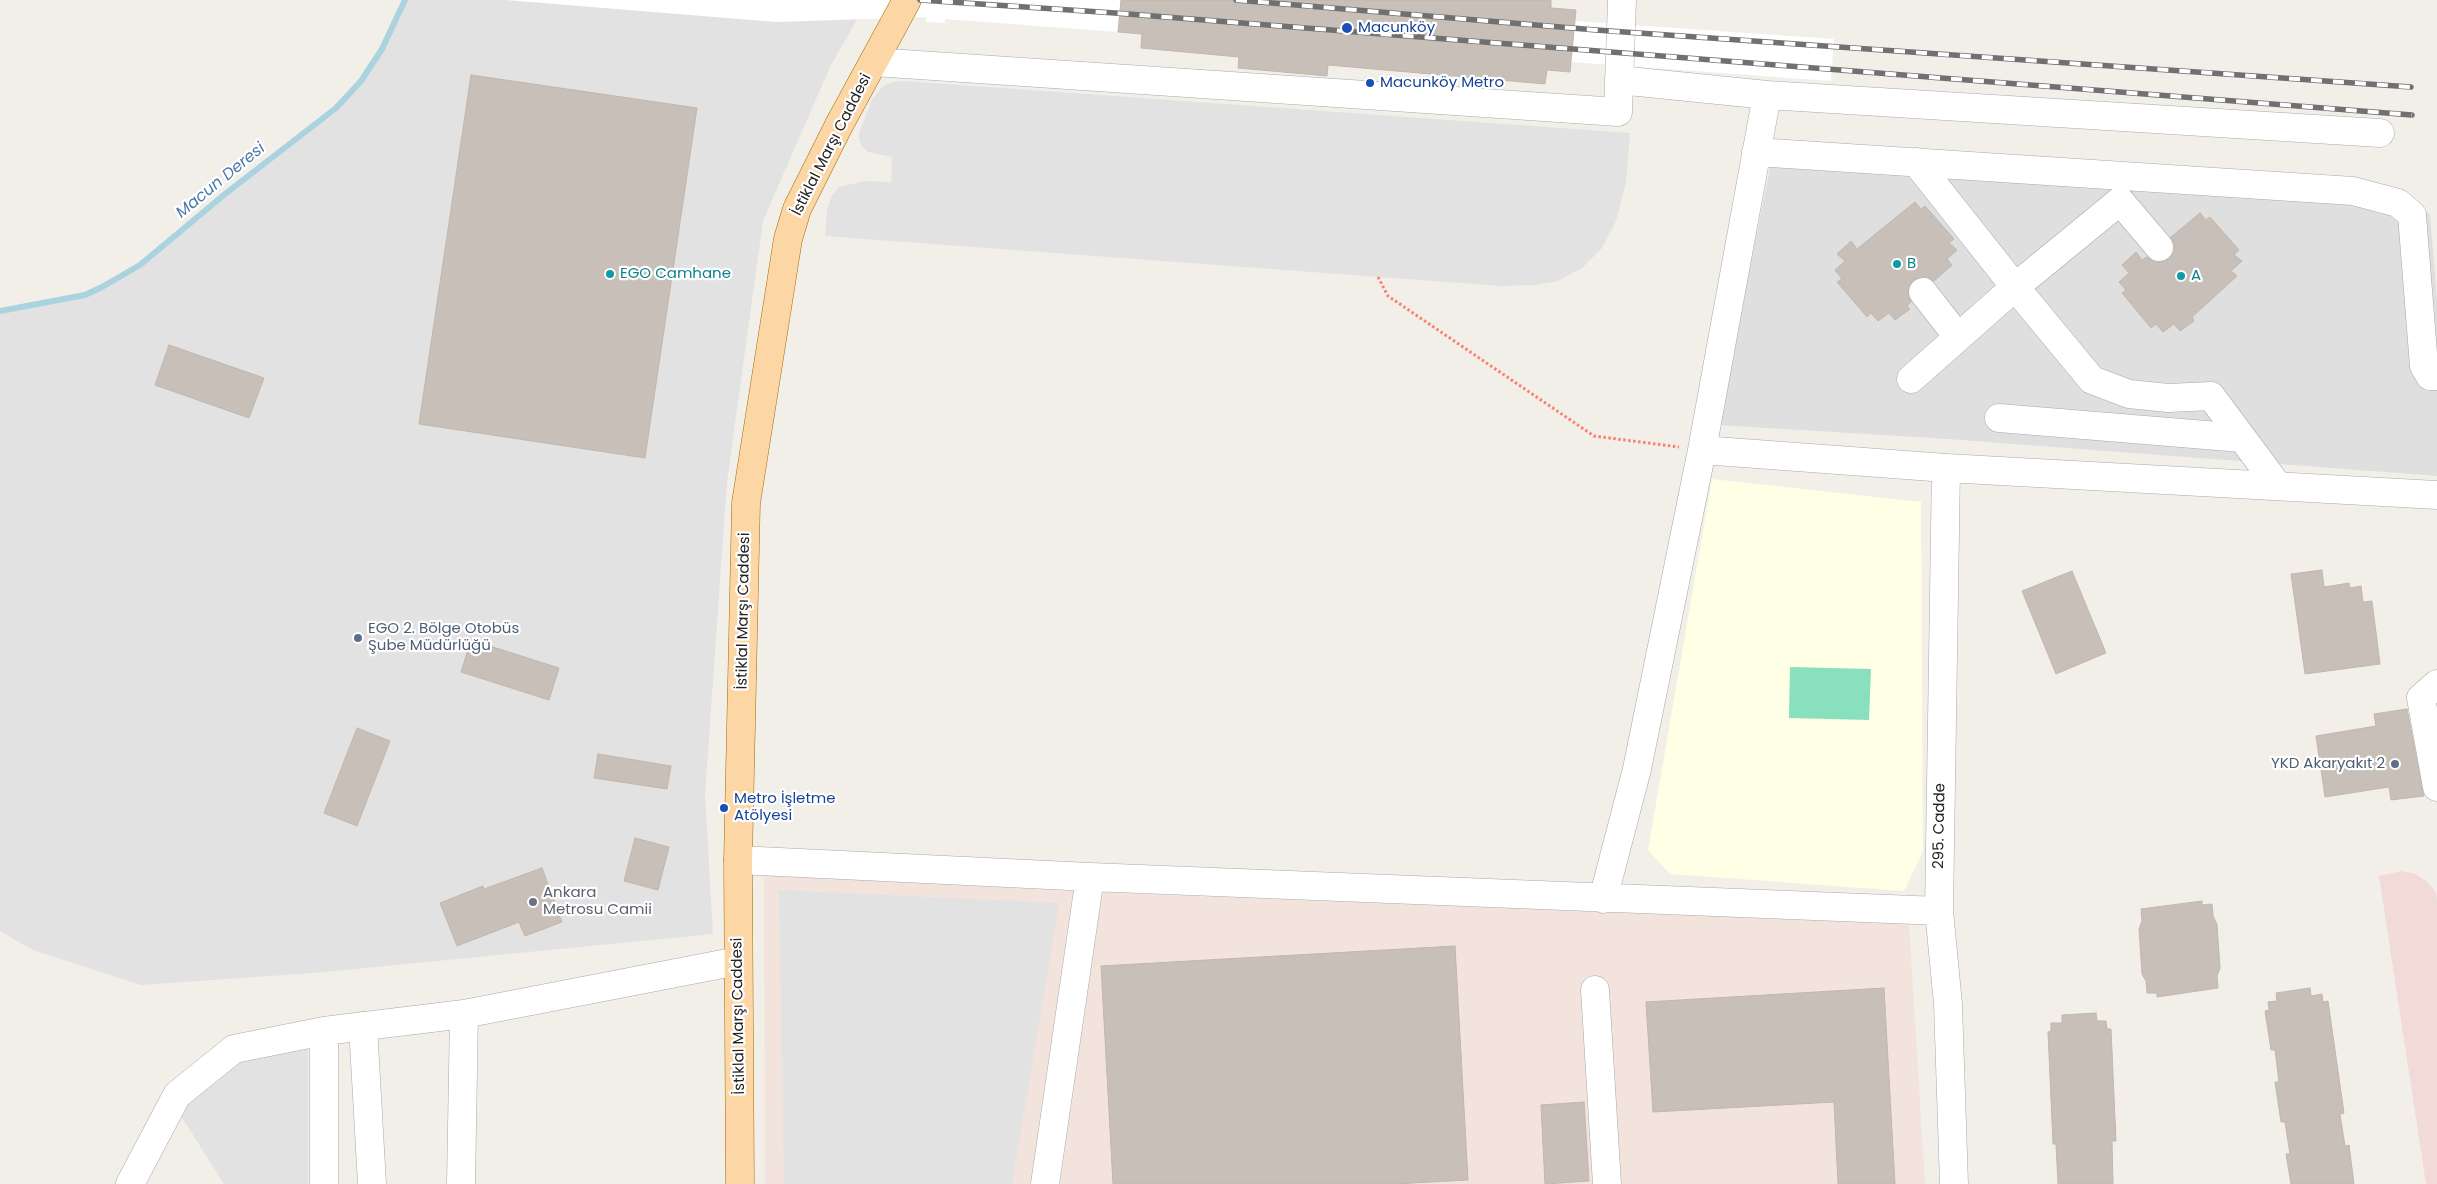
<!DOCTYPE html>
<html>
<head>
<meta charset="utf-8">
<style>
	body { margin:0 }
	canvas { display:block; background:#f2efe9 }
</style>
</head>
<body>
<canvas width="2437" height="1184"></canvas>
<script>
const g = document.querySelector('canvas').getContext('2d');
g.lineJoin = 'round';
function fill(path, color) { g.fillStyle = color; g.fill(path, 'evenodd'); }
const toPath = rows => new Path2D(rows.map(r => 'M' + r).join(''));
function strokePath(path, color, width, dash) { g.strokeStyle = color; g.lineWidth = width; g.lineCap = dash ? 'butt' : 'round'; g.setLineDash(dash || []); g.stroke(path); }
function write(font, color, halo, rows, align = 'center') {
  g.font = font + ' Poppins,sans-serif'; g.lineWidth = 4.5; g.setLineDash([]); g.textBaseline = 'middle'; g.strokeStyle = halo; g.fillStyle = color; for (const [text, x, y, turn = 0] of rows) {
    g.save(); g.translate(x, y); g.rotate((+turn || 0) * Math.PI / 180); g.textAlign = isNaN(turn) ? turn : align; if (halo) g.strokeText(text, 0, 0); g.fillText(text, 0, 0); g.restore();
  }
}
fill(toPath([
	[1775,143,2393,190,2430,214,2437,299,2437,476,1948,439,1718,425]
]), '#e0dfdf');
fill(toPath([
	[2402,871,2416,874,2427,882,2436,892,2437,901,2437,1184,2426,1184,2379,876]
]), '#f2dad9');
fill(toPath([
	[1712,479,1921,502,1923,852,1904,891,1670,874,1648,850]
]), '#ffffe5');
fill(toPath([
	[764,874,1088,892,1909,923,1925,1184,765,1184]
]), '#f3e3dd');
fill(toPath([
	[1790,667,1871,669,1869,720,1789,718]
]), '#88e0be');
fill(toPath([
	[405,0,868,0,830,67,763,221,727,482,705,795,713,934,314,973,141,985,33,950,0,931,0,311,85,295,102,287,140,265,225,194,336,108,361,81,381,49],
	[904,81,1630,133,1626,182,1616,221,1602,248,1582,268,1558,281,1536,285,1501,286,825,236,827,210,831,197,839,187,865,181,891,182,892,157,868,152,862,146,858,136,872,100,882,87,892,82],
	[779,890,1059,903,1012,1184,784,1184],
	[308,1040,308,1184,224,1184,176,1108,242,1055]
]), '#e2e2e2');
fill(toPath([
	[506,0,1121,0,1118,32,945,19,945,23,926,22,926,17,776,22],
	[1575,21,1834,39,1831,81,1571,62]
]), '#fff');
strokePath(toPath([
	[0,311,85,295,102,287,140,265,225,194,336,108,361,81,382,49,405,0]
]), '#aad3df', 6);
const building = toPath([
	[1121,0,1551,0,1551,8,1576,10,1570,72,1547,70,1545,84,1328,65,1327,76,1238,68,1239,57,1141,48,1142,34,1118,32,1121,0],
	[471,75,697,108,645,458,419,424,471,75],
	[1915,202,1921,209,1925,206,1954,239,1949,243,1957,250,1947,259,1952,265,1934,281,1928,277,1921,277,1913,280,1909,286,1908,294,1911,302,1907,306,1910,309,1895,320,1889,313,1878,321,1871,313,1867,317,1837,282,1842,279,1835,270,1845,261,1837,254,1851,241,1857,249,1915,202],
	[2200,213,2206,220,2210,217,2239,250,2234,255,2242,261,2231,271,2237,276,2192,317,2194,321,2180,331,2174,324,2163,332,2156,324,2151,328,2122,293,2126,290,2119,282,2129,273,2122,265,2136,252,2142,260,2147,257,2154,262,2161,262,2169,259,2174,252,2174,244,2171,237,2200,213],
	[169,345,264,378,249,418,155,385,169,345],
	[2322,570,2324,587,2349,583,2350,588,2361,586,2363,602,2372,601,2380,664,2305,674,2291,574,2322,570],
	[2072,571,2106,653,2056,674,2022,591,2072,571],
	[471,640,559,668,549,700,461,672,471,640],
	[2407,709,2424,796,2391,800,2389,787,2325,797,2316,736,2376,726,2374,714,2407,709],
	[357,728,390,741,357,826,324,813,357,728],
	[598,754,671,766,667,789,594,778,598,754],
	[635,838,669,847,658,890,624,881,635,838],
	[542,868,562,922,525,936,519,922,457,946,440,903,483,886,484,889,542,868],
	[2202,901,2202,905,2212,904,2213,916,2217,924,2220,968,2217,976,2218,988,2157,997,2157,993,2147,993,2146,981,2142,974,2139,929,2142,921,2141,909,2202,901],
	[1455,946,1468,1180,1394,1184,1113,1184,1101,966,1455,946],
	[1884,988,1895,1184,1838,1184,1834,1102,1653,1112,1646,1002,1884,988],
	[2310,988,2311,996,2322,994,2323,1002,2328,1001,2344,1113,2340,1114,2345,1146,2349,1145,2354,1184,2291,1184,2286,1154,2290,1154,2285,1122,2281,1122,2275,1082,2279,1082,2275,1050,2271,1050,2265,1011,2269,1010,2268,1002,2277,1001,2276,993,2310,988],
	[2096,1013,2097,1021,2106,1021,2107,1029,2111,1029,2116,1141,2112,1141,2113,1184,2058,1184,2056,1144,2053,1144,2048,1032,2051,1031,2051,1023,2062,1023,2062,1015,2096,1013],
	[1584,1102,1589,1181,1545,1184,1541,1105,1584,1102]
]);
fill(building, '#c7bfb8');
strokePath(building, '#c4b6ab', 1);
const minor = toPath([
	[874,62,1618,112,1622,0],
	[1619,80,1767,95,2380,133],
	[1756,152,2353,191,2398,203,2412,215,2424,366,2430,376,2437,376],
	[2159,247,2120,201,2015,287,2092,380,2129,394,2168,398,2211,396,2278,486],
	[1923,292,1958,337],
	[1911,379,2015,287,1916,162],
	[1999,418,2242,438],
	[1702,450,1946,468,2437,495],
	[1946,468,1939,911,1948,1004,1954,1184],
	[2437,684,2421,698,2437,787],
	[738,860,1090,877,1939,911],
	[1603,899,1637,769,1702,450,1767,95],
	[1595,990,1607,1184],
	[363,1026,372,1184],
	[324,1031,324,1184],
	[130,1184,177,1095,234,1049,324,1031,464,1014,738,961],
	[461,1184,464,1014],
	[1045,1184,1090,877]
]);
const major = toPath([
	[740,1184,738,860,746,503,788,239,797,209,839,125,907,0]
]);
strokePath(minor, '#a9a9a9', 29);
strokePath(major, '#a06b00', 29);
strokePath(toPath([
	[1378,277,1388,296,1594,436,1679,447]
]), '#fa8072', 3, [2.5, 2.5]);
strokePath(minor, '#fff', 28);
strokePath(major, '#fcd6a4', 28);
const rail = toPath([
	[920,0,1115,13,2412,115],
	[1236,0,1596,30,2411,87]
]);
strokePath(rail, '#707070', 5.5);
strokePath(rail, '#fff', 4, [11]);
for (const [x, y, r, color] of [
	[1347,28,6,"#1a4fb4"],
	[1370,83,5,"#1a4fb4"],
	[1897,264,5,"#0f9aa8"],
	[610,274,5,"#0f9aa8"],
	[2181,276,5,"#0f9aa8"],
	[358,638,5,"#5c6f8a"],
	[2395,764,5,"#5c6f8a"],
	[724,808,5,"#1a4fb4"],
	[533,902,5,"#6b7280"]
]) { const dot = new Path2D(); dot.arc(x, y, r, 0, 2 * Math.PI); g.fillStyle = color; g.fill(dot); strokePath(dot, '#fff', 2); }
write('15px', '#164399', '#fff', [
	["Macunköy",1358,28],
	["Macunköy Metro",1380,83],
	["Metro İşletme",734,799],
	["Atölyesi",734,816]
], 'left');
write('15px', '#222', '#fff', [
	["İstiklal Marşı Caddesi",832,145,-63],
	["İstiklal Marşı Caddesi",744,611,-89],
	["295. Cadde",1940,826,-89],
	["İstiklal Marşı Caddesi",739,1016,-91]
]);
write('15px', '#0d838f', '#fff', [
	["B",1907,264],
	["EGO Camhane",620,274],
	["A",2191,276]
], 'left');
write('15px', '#4e5e75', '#fff', [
	["EGO 2. Bölge Otobüs",368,629],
	["Şube Müdürlüğü",368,646],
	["YKD Akaryakıt 2",2385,764,"right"]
], 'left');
write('15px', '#5b616d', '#fff', [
	["Ankara",543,893],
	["Metrosu Camii",543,910]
], 'left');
write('italic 16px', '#4a7aab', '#fff', [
	["Macun Deresi",221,181,-39]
]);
</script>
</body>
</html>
